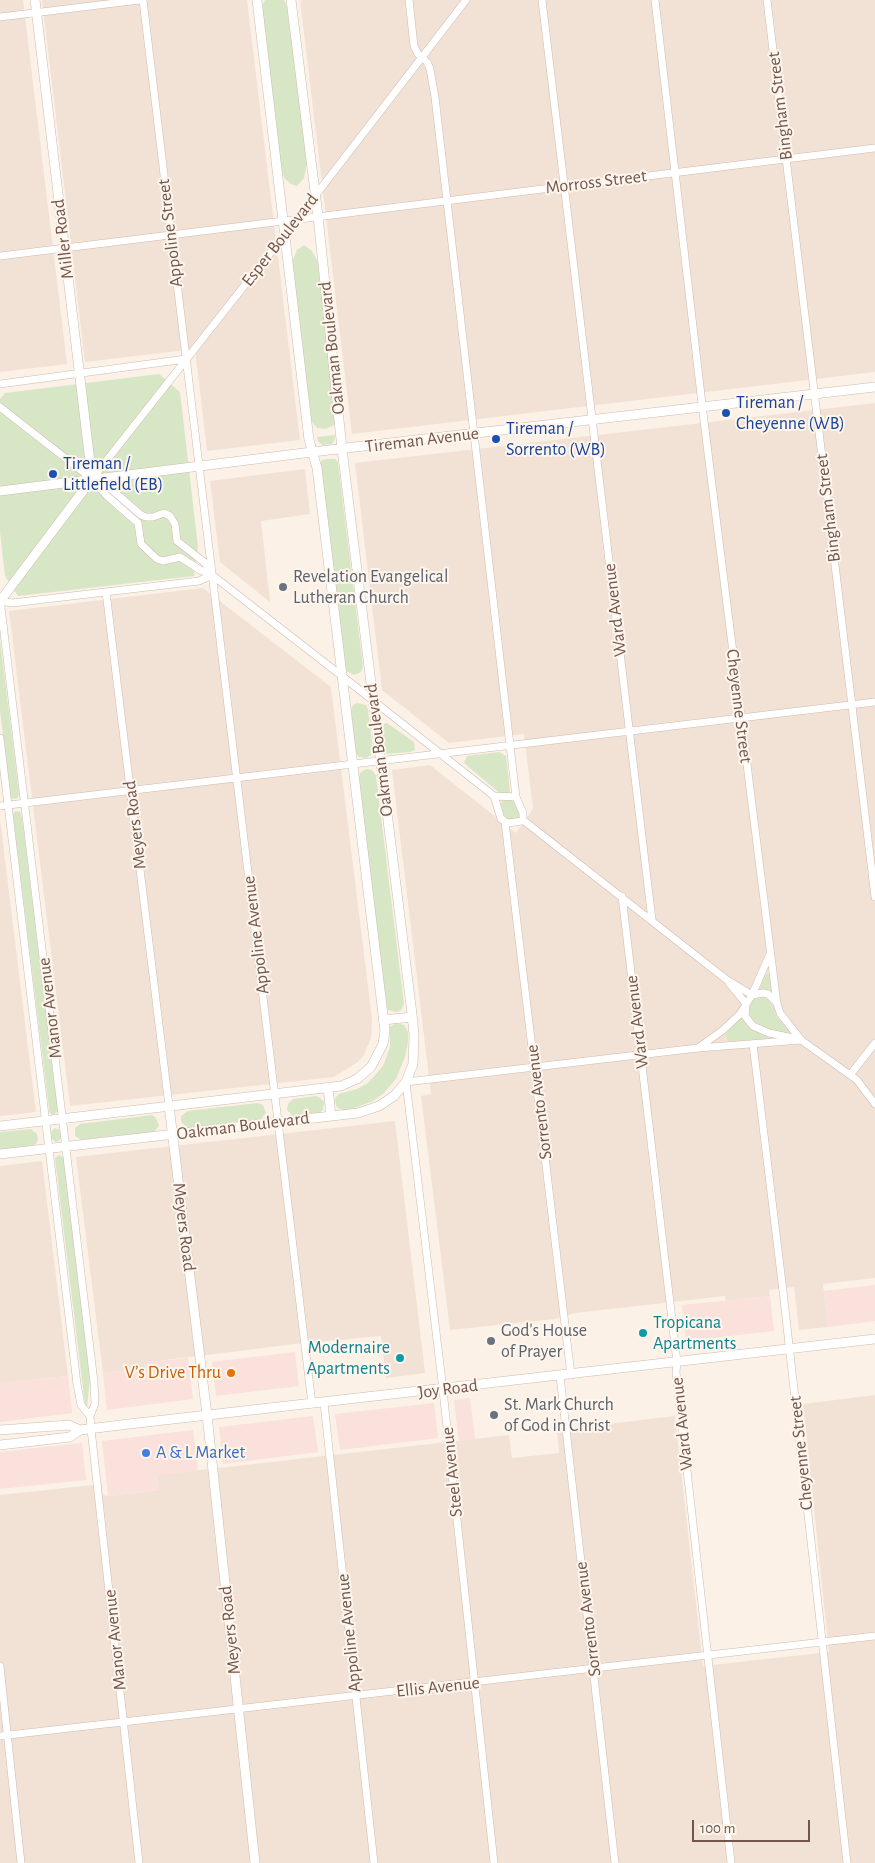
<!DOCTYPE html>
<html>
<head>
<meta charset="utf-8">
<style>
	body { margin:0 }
	#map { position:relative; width:875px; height:1863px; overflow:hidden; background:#fbf1e6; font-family:"Alegreya Sans",sans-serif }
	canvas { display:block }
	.scale { position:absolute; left:692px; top:1820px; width:118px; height:22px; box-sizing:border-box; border:2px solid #72564d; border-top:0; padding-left:6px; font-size:15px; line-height:18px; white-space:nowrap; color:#72564d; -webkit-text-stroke:4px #fef5ec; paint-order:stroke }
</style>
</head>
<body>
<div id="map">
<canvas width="875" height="1863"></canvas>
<div class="scale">100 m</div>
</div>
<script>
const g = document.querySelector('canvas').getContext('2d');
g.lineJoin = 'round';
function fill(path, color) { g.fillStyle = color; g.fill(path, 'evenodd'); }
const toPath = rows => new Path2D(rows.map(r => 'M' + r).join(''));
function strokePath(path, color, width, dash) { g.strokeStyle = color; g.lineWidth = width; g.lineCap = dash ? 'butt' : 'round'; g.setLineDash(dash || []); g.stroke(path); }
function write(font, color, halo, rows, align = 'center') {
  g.font = font + ' "Alegreya Sans",sans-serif'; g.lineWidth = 4; g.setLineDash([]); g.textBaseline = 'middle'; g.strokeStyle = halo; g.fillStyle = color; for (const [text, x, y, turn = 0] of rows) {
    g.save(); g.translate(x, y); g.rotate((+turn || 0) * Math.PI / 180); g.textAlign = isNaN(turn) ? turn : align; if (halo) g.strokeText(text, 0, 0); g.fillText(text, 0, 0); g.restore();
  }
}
fill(toPath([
	[0,0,23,0,67,364,0,372],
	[42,0,247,0,300,440,207,451,195,349,85,362],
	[300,0,875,0,875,372,352,434],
	[875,403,875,1278,823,1284,828,1327,799,1330,794,1287,769,1290,770,1296,726,1301,725,1296,575,1313,555,1319,450,1330,421,1096,431,1094,392,770,430,765,516,833,533,809,524,734,449,743,382,690,355,463],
	[305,469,310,514,261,521,270,602,220,562,210,481],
	[203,588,331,687,372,1019,371,1038,364,1055,358,1062,334,1077,70,1106,9,611],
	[0,819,36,1112,0,1116],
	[395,1121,425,1373,386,1378,381,1336,295,1344,150,1362,144,1368,103,1373,76,1157],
	[42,1161,68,1376,0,1383,0,1166],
	[875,1395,875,1863,0,1863,0,1495,102,1484,103,1495,108,1496,159,1490,157,1475,509,1435,512,1458,559,1453,557,1430,675,1416,703,1666,829,1652,803,1404]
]), '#f2e2d5');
fill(toPath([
	[875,1285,875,1321,828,1327,824,1291],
	[770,1296,774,1331,686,1341,682,1305],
	[295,1352,299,1386,216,1396,212,1362],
	[188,1358,193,1399,107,1410,103,1373,144,1368,150,1362],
	[68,1376,72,1413,0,1422,0,1383],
	[470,1398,475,1439,459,1441,454,1400],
	[434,1403,438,1438,340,1450,335,1414],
	[313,1416,318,1452,223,1464,219,1427],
	[193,1430,198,1471,157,1475,159,1490,108,1496,102,1441],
	[82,1443,86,1480,0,1489,0,1452]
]), '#fae1db');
fill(toPath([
	[265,0,284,0,287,7,307,162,304,178,297,186,291,184,285,179,281,169,262,7],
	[304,245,312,251,319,264,336,420,334,425,326,429,317,428,311,421,292,263,297,250],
	[159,374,180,392,198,547,194,576,18,596,5,576,0,532,0,399,5,393],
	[335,435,335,439,332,444,322,445,318,441,317,437],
	[329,459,335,459,338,462,363,667,361,672,354,675,346,671,320,464,322,460],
	[0,640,19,793,18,798,14,799,11,798,10,793,0,710],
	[357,703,366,705,368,710,373,751,371,755,366,758,359,757,356,753,351,710,353,705],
	[387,723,414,742,415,750,410,752,387,754,384,751,382,728,384,724],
	[499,752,506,756,510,791,509,794,502,795,464,763,467,756],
	[366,769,372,770,376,776,404,1004,401,1010,397,1012,388,1010,386,1006,359,777,360,773],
	[512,799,517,803,521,815,520,818,509,820,504,815,500,804,502,801],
	[17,811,20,812,22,817,57,1103,58,1111,53,1115,50,1113,49,1109,13,815,14,812],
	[769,974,774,993,773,993,760,989,765,975],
	[761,996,770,1001,777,1018,790,1030,788,1034,760,1026,753,1021,748,1010,755,997],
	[742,1017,752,1029,777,1038,729,1042,726,1035,727,1031],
	[396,1023,404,1025,408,1032,408,1042,405,1057,396,1079,384,1093,373,1101,352,1109,343,1110,338,1108,336,1106,335,1098,339,1094,357,1089,368,1083,383,1066,390,1047,390,1027],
	[316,1096,320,1098,324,1102,323,1110,318,1114,295,1116,292,1115,287,1110,288,1104,293,1099],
	[258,1103,263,1105,266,1113,260,1120,188,1128,182,1123,181,1120,181,1116,188,1111],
	[152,1115,156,1118,159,1125,156,1130,153,1132,81,1140,75,1136,75,1128,80,1124],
	[55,1128,59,1130,61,1135,60,1140,56,1142,52,1139,51,1132],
	[31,1129,37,1134,38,1140,35,1145,0,1150,0,1132],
	[59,1155,63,1157,64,1161,90,1378,87,1408,85,1405,55,1158]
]), '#d7e7c6');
const minor = toPath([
	[143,0,312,1404],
	[409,0,414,46,418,54,427,62,430,69,435,97,516,797],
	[542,0,652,920],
	[655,0,704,421,777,1004,780,1013,801,1040,857,1080,875,1104],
	[767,0,875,897],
	[0,17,140,0],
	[0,256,875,148],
	[0,384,186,359],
	[0,407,92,479,112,490,141,515,146,517,153,517,164,513,170,516,175,524,177,541,204,562,211,572],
	[92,479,107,496,138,523,141,544,157,559,163,561,180,557,200,570,212,575,347,680,494,796,516,797,523,813,523,819,522,821,508,823,501,819,494,796],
	[92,479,315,196,466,0],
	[106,592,169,1106],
	[0,599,94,1382,95,1404,90,1416],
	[0,601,12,603,199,581,212,575],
	[0,738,77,1384,81,1405,90,1416,91,1429,139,1863],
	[0,806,875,702],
	[523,820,727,980,752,995,763,993,768,994,777,1003],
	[505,822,571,1375],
	[622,896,677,1362,676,1372,731,1863],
	[729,983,743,1000,746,1004,745,1016,753,1026,769,1033,793,1038],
	[753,1044,783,1291,847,1863],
	[698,1048,723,1030,740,1014,752,995,769,956],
	[850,1075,875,1043],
	[560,1376,615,1863],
	[324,1403,374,1863],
	[0,1666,21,1863],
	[0,1736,875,1636],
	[494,1863,443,1390,406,1082,698,1048,801,1040]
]);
const tertiary = toPath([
	[35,0,92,479],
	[0,491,312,452,875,387],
	[0,601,92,479],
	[383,1020,412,1017],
	[328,1087,331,1116],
	[169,1106,207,1415,255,1863],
	[0,1126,341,1086,357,1079,371,1067,383,1044,385,1031,317,468,309,440,257,0],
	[0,1154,358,1113,379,1106,394,1096,406,1082,413,1064,414,1035,412,1014,342,449,318,216,291,0],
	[0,1430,69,1425,80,1430],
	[0,1445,70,1437,80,1430,129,1424,875,1339]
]);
strokePath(minor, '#cebab0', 8);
strokePath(tertiary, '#cebab0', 10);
strokePath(minor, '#fff', 7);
strokePath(tertiary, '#fff', 9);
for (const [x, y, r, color] of [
	[726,413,5,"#1a4fb4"],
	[496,439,5,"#1a4fb4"],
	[53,474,5,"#1a4fb4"],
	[283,587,5,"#6b7280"],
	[643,1333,5,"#0f9aa8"],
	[491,1341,5,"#6b7280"],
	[400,1358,5,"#0f9aa8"],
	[231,1373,5,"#e8710a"],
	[494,1415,5,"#6b7280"],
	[146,1453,5,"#3f7fe0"]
]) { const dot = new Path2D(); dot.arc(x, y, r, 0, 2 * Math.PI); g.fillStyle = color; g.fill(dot); strokePath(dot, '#fef5ec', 2); }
write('18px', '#72564d', '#fef5ec', [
	["Bingham Street",780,106,-97],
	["Morross Street",596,182,-7],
	["Appoline Street",170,233,-97],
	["Miller Road",63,239,-97],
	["Esper Boulevard",280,240,-52],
	["Oakman Boulevard",332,348,-96],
	["Tireman Avenue",422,440,-7],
	["Bingham Street",828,508,-97],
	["Ward Avenue",615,610,-97],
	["Cheyenne Street",739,706,83],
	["Oakman Boulevard",379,750,-97],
	["Meyers Road",135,825,-97],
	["Appoline Avenue",256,935,-97],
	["Manor Avenue",50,1008,-97],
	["Ward Avenue",637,1022,-97],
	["Sorrento Avenue",539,1102,-97],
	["Oakman Boulevard",243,1126,-7],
	["Meyers Road",184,1227,83],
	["Joy Road",448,1389,-7],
	["Ward Avenue",682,1424,-96],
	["Cheyenne Street",801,1453,-96],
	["Steel Avenue",452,1472,-96],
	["Sorrento Avenue",588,1619,-97],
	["Meyers Road",230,1630,-96],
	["Appoline Avenue",349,1633,-96],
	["Manor Avenue",115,1640,-96],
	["Ellis Avenue",438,1687,-6]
]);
write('18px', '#164399', '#fef5ec', [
	["Tireman /",736,403],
	["Cheyenne (WB)",736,424],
	["Tireman /",506,429],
	["Sorrento (WB)",506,450],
	["Tireman /",63,464],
	["Littlefield (EB)",63,485]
], 'left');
write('18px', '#5b616d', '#fef5ec', [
	["Revelation Evangelical",293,577],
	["Lutheran Church",293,598],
	["God's House",501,1331],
	["of Prayer",501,1352],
	["St. Mark Church",504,1405],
	["of God in Christ",504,1426]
], 'left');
write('18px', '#0d838f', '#fef5ec', [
	["Tropicana",653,1323],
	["Apartments",653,1344],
	["Modernaire",390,1348,"right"],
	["Apartments",390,1369,"right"]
], 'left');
write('18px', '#c56008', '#fef5ec', [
	["V’s Drive Thru",221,1373]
], 'right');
write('18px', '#366cbe', '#fef5ec', [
	["A & L Market",156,1453]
], 'left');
</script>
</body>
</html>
